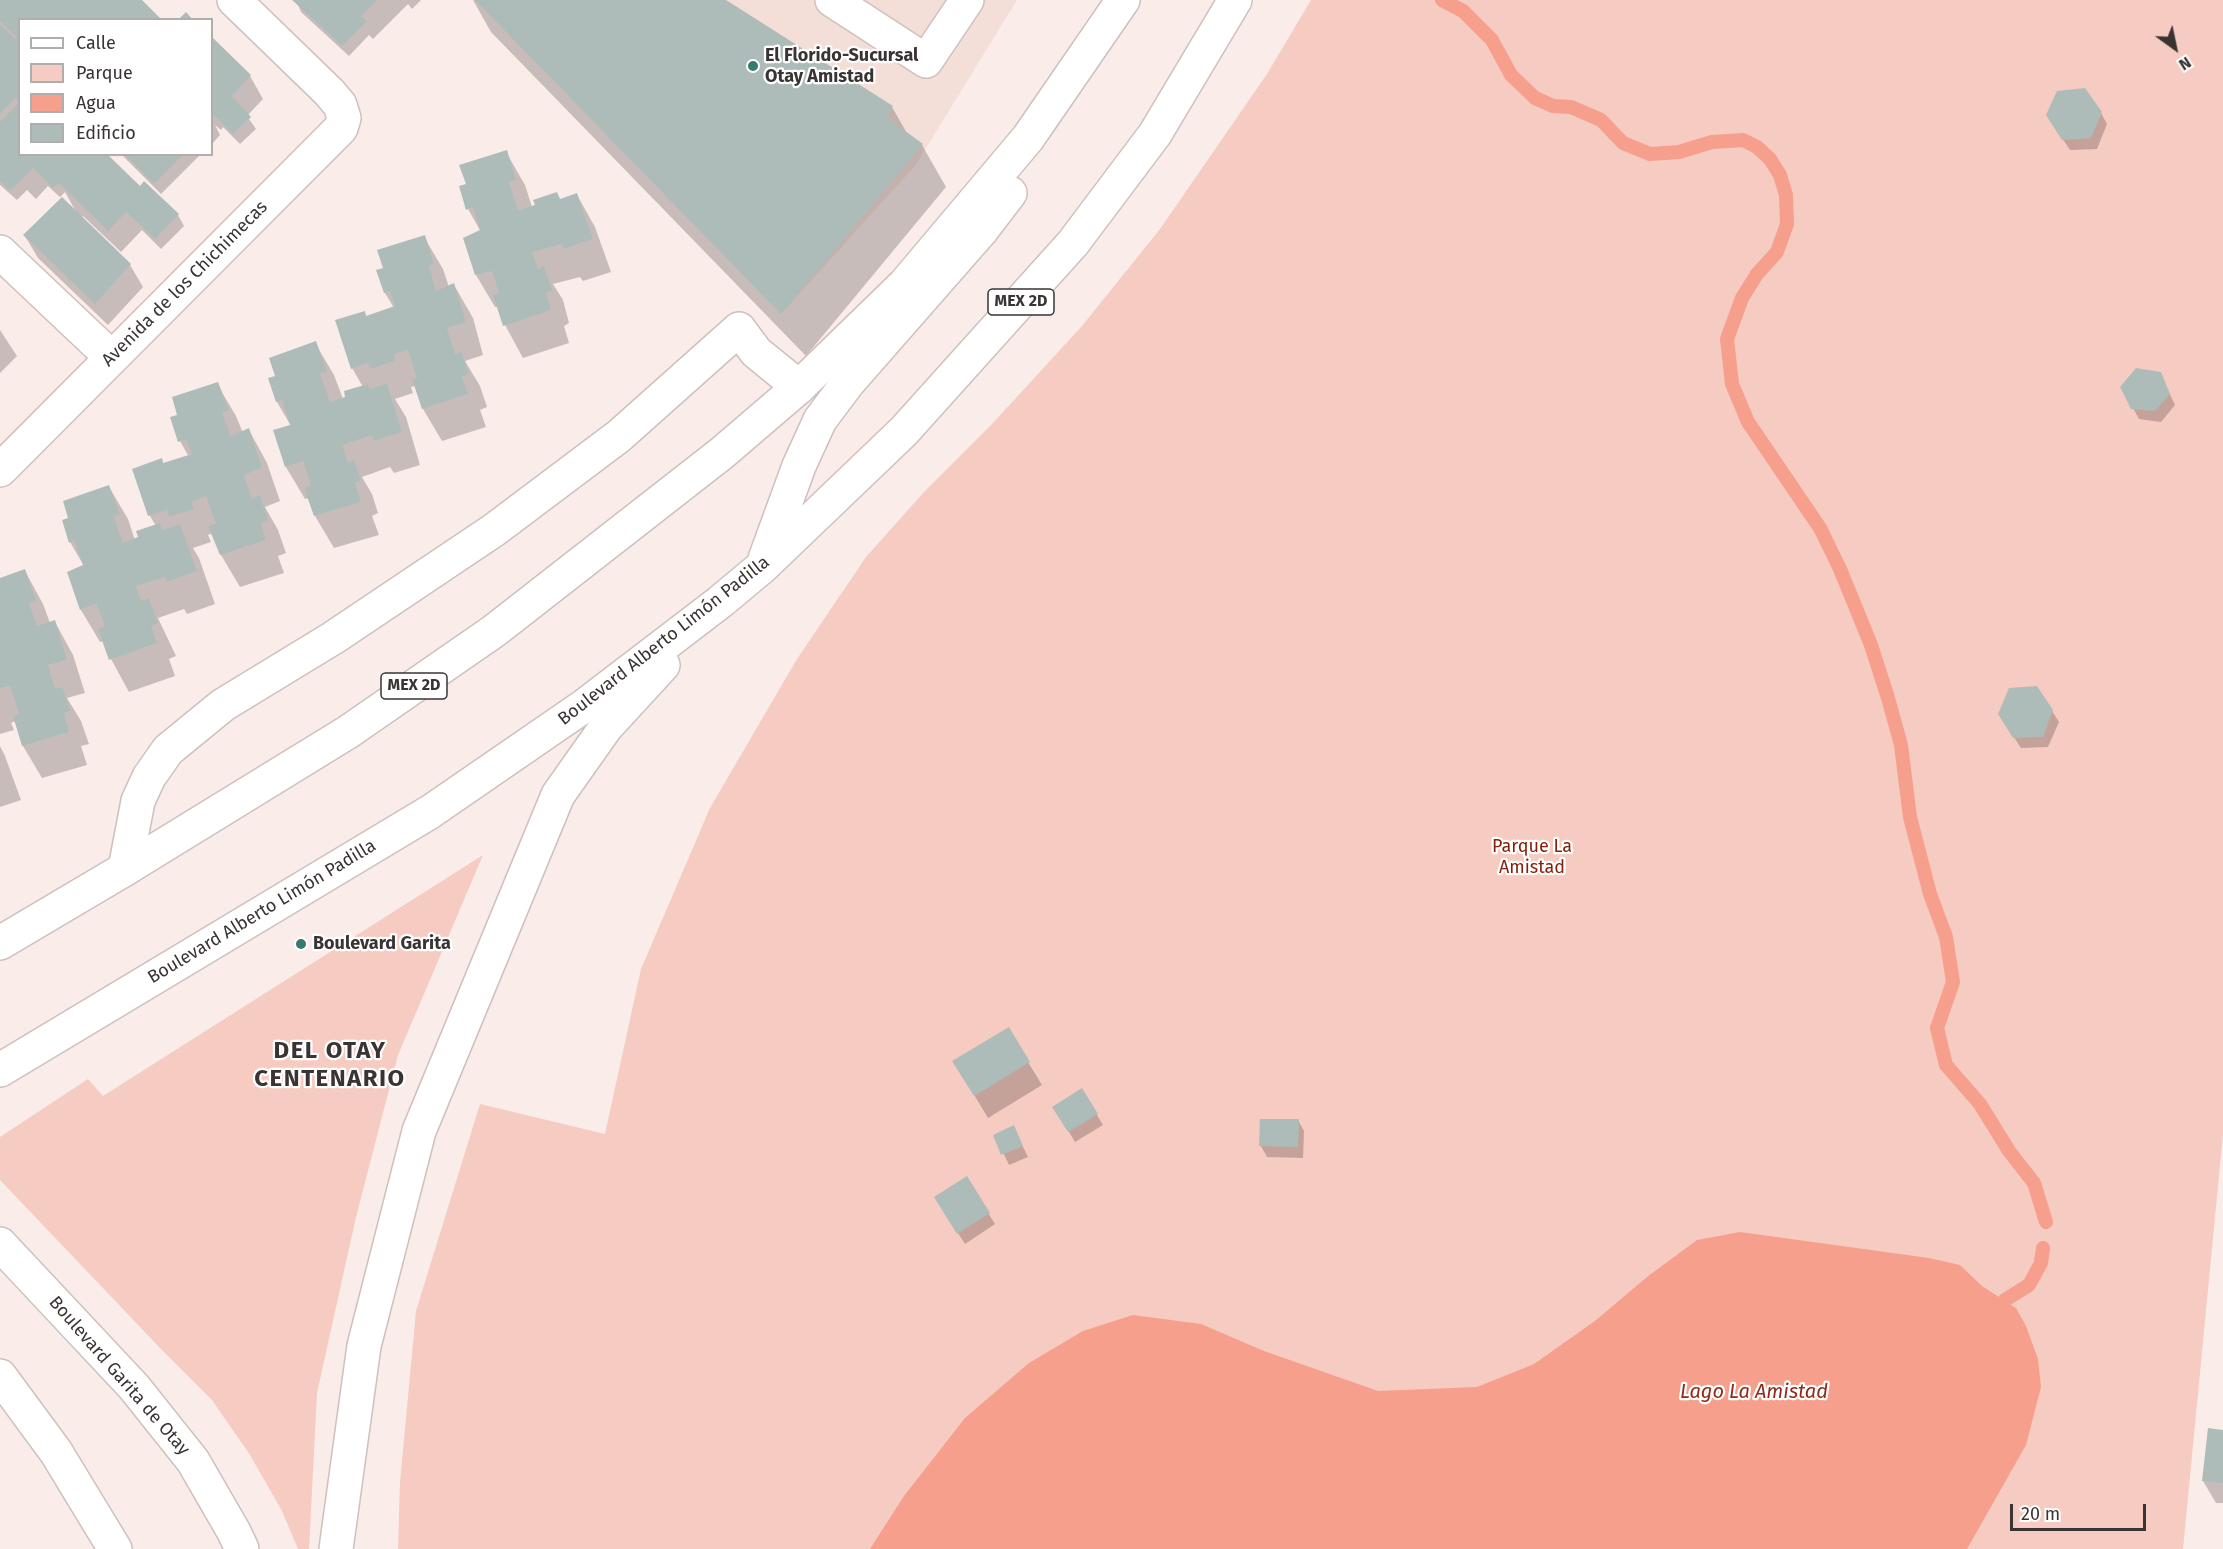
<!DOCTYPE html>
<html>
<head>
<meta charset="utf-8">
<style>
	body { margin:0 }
	#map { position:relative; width:2223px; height:1549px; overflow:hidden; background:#faece9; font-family:"Fira Sans",sans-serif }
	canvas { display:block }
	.legend { position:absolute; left:18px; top:18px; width:195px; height:138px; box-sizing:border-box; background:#fff; border:2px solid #b0aead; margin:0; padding:8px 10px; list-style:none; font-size:18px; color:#393433 }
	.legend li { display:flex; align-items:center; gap:12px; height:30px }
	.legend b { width:30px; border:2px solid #b0aead }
	.north { position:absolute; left:2145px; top:18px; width:60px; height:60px; -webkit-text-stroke:4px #fff; paint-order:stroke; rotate:147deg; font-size:16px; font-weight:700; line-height:24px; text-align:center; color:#393433 }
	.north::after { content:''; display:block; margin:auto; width:21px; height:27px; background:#393433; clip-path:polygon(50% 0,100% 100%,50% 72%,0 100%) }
	.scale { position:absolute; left:2010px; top:1504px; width:136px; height:27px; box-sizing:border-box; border:3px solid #393433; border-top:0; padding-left:8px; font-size:18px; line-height:21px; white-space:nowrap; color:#393433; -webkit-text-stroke:4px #fff; paint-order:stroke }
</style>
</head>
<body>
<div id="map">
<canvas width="2223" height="1549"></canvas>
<ul class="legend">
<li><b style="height:8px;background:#fff"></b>Calle</li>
<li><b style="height:16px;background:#f6cbc1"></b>Parque</li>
<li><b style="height:16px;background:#f69f8c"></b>Agua</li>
<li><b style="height:16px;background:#aebcb9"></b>Edificio</li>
</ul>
<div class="north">N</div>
<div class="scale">20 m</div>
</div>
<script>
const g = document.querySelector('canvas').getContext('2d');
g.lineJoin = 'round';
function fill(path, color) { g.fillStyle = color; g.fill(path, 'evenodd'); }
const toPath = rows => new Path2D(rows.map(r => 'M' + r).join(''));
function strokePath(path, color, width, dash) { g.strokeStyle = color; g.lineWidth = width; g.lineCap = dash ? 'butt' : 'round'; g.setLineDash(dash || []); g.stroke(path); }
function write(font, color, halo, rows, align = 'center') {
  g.font = font + ' "Fira Sans",sans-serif'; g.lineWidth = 4.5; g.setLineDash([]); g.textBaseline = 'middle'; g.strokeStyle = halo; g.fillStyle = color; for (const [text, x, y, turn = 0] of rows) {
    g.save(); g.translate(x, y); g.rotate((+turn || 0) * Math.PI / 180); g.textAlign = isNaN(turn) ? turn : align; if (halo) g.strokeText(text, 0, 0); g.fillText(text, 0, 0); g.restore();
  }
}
fill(toPath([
	[475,0,1017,0,915,166,781,314]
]), '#f4ded8');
fill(toPath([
	[1311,0,2223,0,2223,1134,2183,1549,398,1549,400,1482,416,1311,480,1104,605,1134,641,969,710,808,797,659,866,557,925,491,992,424,1082,326,1160,229,1267,74],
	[483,855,398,1055,356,1217,317,1393,309,1549,298,1549,282,1511,250,1455,212,1400,161,1349,0,1180,0,1137,88,1079,103,1096]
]), '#f6cbc1');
fill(toPath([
	[1740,1232,1929,1258,1960,1265,1982,1286,2016,1308,2026,1326,2038,1359,2041,1387,2026,1445,1967,1549,870,1549,904,1496,965,1418,1029,1363,1083,1331,1133,1315,1201,1324,1264,1351,1378,1391,1477,1387,1534,1364,1595,1321,1647,1277,1697,1240]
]), '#f69f8c');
fill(toPath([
	[0,0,140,0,20,20,20,154,140,188,178,215,184,226,161,249,142,230,121,252,83,216,81,218,130,265,143,287,108,325,38,258,25,236,62,199,48,186,36,199,27,190,17,200,0,185],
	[65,192,75,210,74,211,60,197],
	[296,0,421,0,412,9,408,4,373,39,369,35,349,56,301,12],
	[473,0,723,0,892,107,908,135,922,145,946,187,806,356,491,32],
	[212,39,250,76,263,99,247,116,256,129,240,144,223,127,221,130,215,125,220,135,212,144],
	[2101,113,2107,124,2097,149,2070,150,2054,126],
	[506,152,525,185,532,207,560,201,577,195,595,227,611,272,583,281,580,277,553,284,563,300,569,323,564,326,569,343,523,358,505,325,499,307,495,307,476,275,465,239,481,232,468,209,467,185],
	[121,154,201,154,161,194],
	[424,237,443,269,449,287,454,285,473,318,483,355,465,361,480,386,487,407,480,410,486,427,442,441,423,409,416,386,411,387,413,393,395,399,406,417,420,465,394,473,390,467,362,477,372,494,378,513,372,516,379,535,334,548,315,516,309,498,305,499,286,467,274,431,291,426,277,402,276,377,315,343,334,375,343,399,363,387,352,368,366,317,394,308,385,293,385,268],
	[0,330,17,356,0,373],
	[2160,373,2175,405,2161,422,2139,419,2133,408],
	[217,384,236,416,243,433,249,430,267,463,280,501,265,507,278,530,286,553,278,556,284,573,240,587,221,555,213,533,208,535,211,542,193,548,199,558,215,604,187,614,184,609,158,618,176,656,169,659,175,676,129,692,111,659,104,641,100,642,81,610,69,573,84,566,70,542,70,519,109,487,128,519,135,540,156,526,150,516,134,470,161,460,164,465,189,457,180,441,179,416],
	[25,571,43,604,50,623,55,622,73,655,85,693,67,698,81,721,89,744,81,746,87,765,42,778,23,746,16,721,11,723,14,730,0,734,0,580],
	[2052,711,2059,722,2048,747,2021,748,2006,725],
	[0,746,5,756,21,800,0,807],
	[1008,1029,1042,1085,988,1118,967,1083],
	[1082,1090,1103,1125,1075,1142,1054,1107],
	[1262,1120,1298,1120,1304,1131,1303,1158,1267,1157,1261,1146],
	[1013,1127,1028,1157,1009,1165,995,1135],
	[966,1178,995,1224,965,1244,942,1208],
	[2223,1431,2223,1503,2216,1503,2203,1481]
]), '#0003');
strokePath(toPath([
	[1442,0,1463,11,1492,40,1511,75,1535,98,1553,106,1571,107,1601,120,1623,143,1650,154,1679,152,1712,142,1743,140,1757,147,1770,159,1780,175,1786,195,1787,224,1777,252,1757,274,1742,298,1727,339,1732,384,1748,422,1820,528,1840,569,1871,645,1888,698,1901,745,1910,817,1930,894,1946,937,1953,982,1937,1028,1946,1065,1980,1104,2009,1151,2034,1183,2046,1222],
	[2005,1300,2029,1285,2041,1263,2043,1248]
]), '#f69f8c', 14);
fill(toPath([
	[0,0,142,0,162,20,20,20,20,102,15,98,0,114,0,24,15,39,16,37,0,21],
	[292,0,377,0,361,16,367,21,342,46],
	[475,0,726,0,893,106,886,117,923,144,781,314],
	[186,12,193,20,178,20],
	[212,37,251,75,232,96,251,117,233,134,212,113],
	[2085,88,2102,112,2091,138,2062,140,2046,115,2057,91],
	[20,102,20,154,107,154,140,186,144,181,179,214,155,239,126,212,108,231,59,183,53,188,33,168,10,191,0,181,0,122],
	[507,150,516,180,509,182,518,210,535,205,533,200,557,192,560,199,577,193,593,239,563,249,562,244,532,252,538,269,544,266,552,290,546,293,551,310,503,326,493,295,499,293,492,271,475,275,463,238,480,230,473,207,466,210,459,186,466,184,459,165],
	[124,154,184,154,154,184],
	[62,197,131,264,95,304,23,235],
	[425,235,434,264,429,266,436,291,454,283,466,322,447,328,455,354,462,352,469,374,462,377,468,394,422,409,412,379,417,378,408,350,394,354,395,361,370,369,368,363,351,369,335,320,365,311,366,316,395,306,390,291,384,293,376,270,383,268,377,250],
	[316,341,327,372,320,374,330,402,345,397,344,391,368,384,370,389,387,383,402,432,374,441,372,435,342,445,348,462,354,460,361,480,355,483,361,502,314,516,304,488,311,486,303,461,285,467,273,430,290,425,282,400,276,402,268,378,275,376,269,358],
	[2136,368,2161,372,2170,394,2155,411,2131,409,2120,387],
	[218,382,229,410,222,413,231,436,249,428,262,468,244,475,252,499,260,495,268,520,261,523,266,540,220,555,208,526,216,524,206,496,191,502,194,509,169,517,167,510,148,516,132,469,162,458,163,463,192,454,186,439,178,442,170,417,177,415,172,397],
	[109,485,120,514,114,516,123,543,138,537,136,531,160,523,162,530,180,524,197,571,167,582,165,577,136,586,141,601,149,598,158,623,151,626,157,643,109,660,98,629,105,626,96,603,80,610,67,572,83,565,74,540,69,543,62,520,68,518,63,501],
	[25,569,36,600,29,603,37,626,55,620,67,660,48,665,55,689,62,687,71,711,64,713,69,732,22,746,13,716,19,714,10,686,0,688,0,578],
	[2037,686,2053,710,2043,737,2013,738,1998,714,2009,688],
	[1009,1027,1030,1062,974,1096,952,1061],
	[1082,1088,1098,1114,1068,1132,1052,1107],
	[1260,1119,1299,1119,1298,1147,1259,1146],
	[1014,1125,1023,1146,1001,1155,993,1135],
	[967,1176,990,1213,957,1234,934,1197],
	[2208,1428,2223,1430,2223,1483,2202,1481]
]), '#aebcb9');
const minor = toPath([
	[832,0,926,61,967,0],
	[0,252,111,357],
	[0,470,341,128,344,118,340,105,329,92,234,0],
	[125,869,138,801,149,777,168,750,223,705,333,638,494,530,619,436,739,329,756,352,799,387]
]);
const highway = toPath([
	[765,559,799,466,820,420,847,384,981,231,1010,193],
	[0,943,125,869,348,732,494,631,722,453,799,387,905,284,1028,138,1123,0],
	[0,1070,430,812,584,706,720,602,762,567,904,431,1073,243,1155,134,1235,0],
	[0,1244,134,1387,193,1461,234,1532,242,1549],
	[0,1376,56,1452,115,1549],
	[336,1549,364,1346,419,1131,558,795,606,727,663,665]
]);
strokePath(minor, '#cec0bd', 36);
strokePath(highway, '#cec0bd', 36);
strokePath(minor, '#fff', 33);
strokePath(highway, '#fff', 33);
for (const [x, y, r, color] of [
	[753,66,6,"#357a6e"],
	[301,944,6,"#357a6e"]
]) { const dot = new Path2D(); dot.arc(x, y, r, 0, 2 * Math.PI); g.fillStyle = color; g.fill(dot); strokePath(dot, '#fff', 2); }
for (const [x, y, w] of [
	[1021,302,66],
	[414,686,66]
]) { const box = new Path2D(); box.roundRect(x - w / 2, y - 13, w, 26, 4.5); g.fillStyle = '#fff'; g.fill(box); strokePath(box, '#393433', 1.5); }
write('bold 16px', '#393433', null, [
	["MEX 2D",1021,302],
	["MEX 2D",414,686]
]);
write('bold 18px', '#393433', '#fff', [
	["El Florido-Sucursal",765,56],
	["Otay Amistad",765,77],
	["Boulevard Garita",313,944]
], 'left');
write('18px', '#393433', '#fff', [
	["Avenida de los Chichimecas",185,284,-45],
	["Boulevard Alberto Limón Padilla",664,641,-38],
	["Boulevard Alberto Limón Padilla",262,912,-31],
	["Boulevard Garita de Otay",119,1376,49]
]);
write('18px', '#84200b', '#fff', [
	["Parque La",1532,847],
	["Amistad",1532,868]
]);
write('italic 20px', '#8f2b18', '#fff', [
	["Lago La Amistad",1754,1392]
]);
g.letterSpacing = '1.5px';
write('bold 24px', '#393433', '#fff', [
	["DEL OTAY",330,1051],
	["CENTENARIO",330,1079]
]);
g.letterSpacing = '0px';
</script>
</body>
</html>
